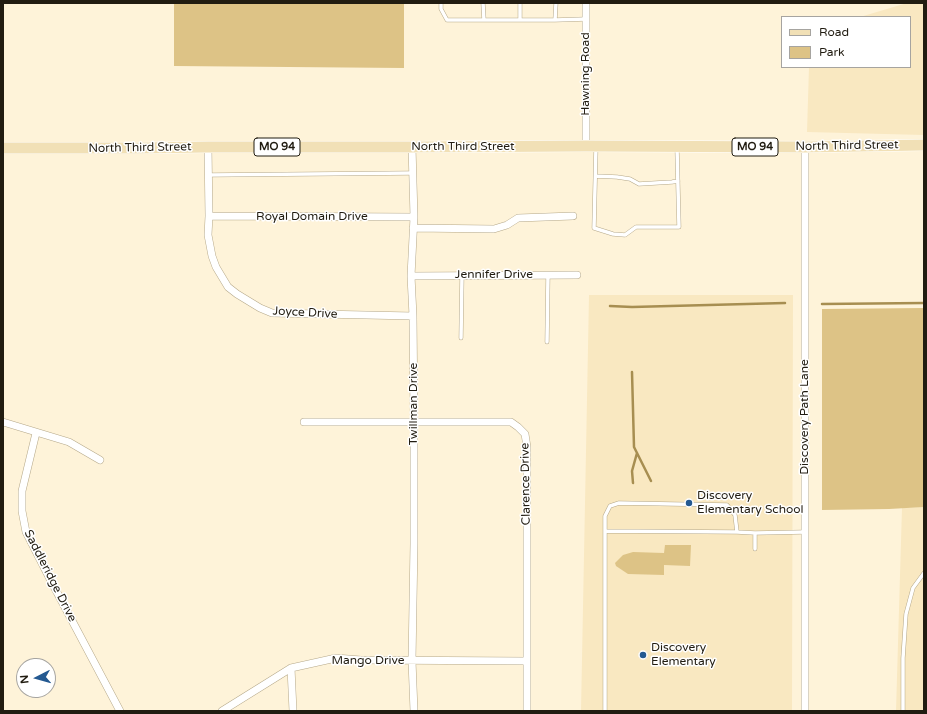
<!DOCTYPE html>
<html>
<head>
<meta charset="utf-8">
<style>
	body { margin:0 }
	#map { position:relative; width:927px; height:714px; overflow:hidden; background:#fef3d9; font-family:"Varela Round",sans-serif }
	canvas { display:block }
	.frame { position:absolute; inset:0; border:4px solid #211c11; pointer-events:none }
	.legend { position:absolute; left:781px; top:16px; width:130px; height:52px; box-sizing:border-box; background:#fff; border:1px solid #a6a4a0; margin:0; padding:5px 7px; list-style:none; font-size:12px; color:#211c11 }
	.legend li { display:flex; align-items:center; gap:8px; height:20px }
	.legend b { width:20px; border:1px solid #a6a4a0 }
	.north { position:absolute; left:16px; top:658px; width:40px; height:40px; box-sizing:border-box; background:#fff; border:1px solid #a6a4a0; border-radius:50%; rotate:264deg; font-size:11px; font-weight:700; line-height:16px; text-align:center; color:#211c11 }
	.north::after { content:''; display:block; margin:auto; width:14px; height:18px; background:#245991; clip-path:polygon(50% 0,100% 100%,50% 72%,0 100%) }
</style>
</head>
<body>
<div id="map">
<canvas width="927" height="714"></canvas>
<div class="frame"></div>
<ul class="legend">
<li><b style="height:5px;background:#f1e0b6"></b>Road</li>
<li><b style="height:11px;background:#ddc386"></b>Park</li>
</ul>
<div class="north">N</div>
</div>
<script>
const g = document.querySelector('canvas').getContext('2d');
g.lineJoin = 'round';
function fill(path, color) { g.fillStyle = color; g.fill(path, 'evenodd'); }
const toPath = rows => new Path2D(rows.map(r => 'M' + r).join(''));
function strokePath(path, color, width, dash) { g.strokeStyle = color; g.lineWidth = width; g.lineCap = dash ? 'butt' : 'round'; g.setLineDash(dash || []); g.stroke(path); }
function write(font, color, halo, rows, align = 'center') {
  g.font = font + ' "Varela Round",sans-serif'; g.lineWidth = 3; g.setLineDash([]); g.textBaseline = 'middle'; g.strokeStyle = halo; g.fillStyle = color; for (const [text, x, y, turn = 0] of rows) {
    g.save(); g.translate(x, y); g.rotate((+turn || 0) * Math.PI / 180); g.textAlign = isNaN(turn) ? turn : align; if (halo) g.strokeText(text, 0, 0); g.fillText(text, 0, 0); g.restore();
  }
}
fill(toPath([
	[907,3,924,3,924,135,807,132,809,67,910,67,910,17,860,17],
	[589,295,793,295,792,711,581,711],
	[924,507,924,711,896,711,902,508]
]), '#f9e8c1');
fill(toPath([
	[174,3,404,3,404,68,174,66],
	[924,308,924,507,889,509,822,510,822,309],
	[665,545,691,545,690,566,664,565,664,575,628,574,616,566,615,563,623,555,633,552,664,553]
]), '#ddc386');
strokePath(toPath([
	[822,304,924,303],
	[610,306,632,307,785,303],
	[632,372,634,447,651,481],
	[633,483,632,471,637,453]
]), '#a78e51', 2.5);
const service = toPath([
	[441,3,441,9,447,20,555,20,556,3],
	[483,3,484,20],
	[520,20,520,3],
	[555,20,586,19],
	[596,147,594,228,613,234,625,235,636,227,679,227,677,148],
	[208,175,413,173],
	[596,176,617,177,630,179,639,184,672,182,678,181],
	[461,338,462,275],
	[547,342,548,275],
	[605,531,737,532],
	[755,549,755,533,805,532],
	[605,711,605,516,610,506,619,503,727,505,735,515,737,532,755,533],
	[903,711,903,658,906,614,913,588,924,573]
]);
const minor = toPath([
	[586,146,586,3],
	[208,147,209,216,208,235,212,256,216,267,228,287,237,294,260,308,272,313,413,316],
	[412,147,414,217,411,276,413,316,414,421,414,544,412,661,414,711],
	[805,147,805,711],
	[209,216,414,217],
	[413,228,494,229,507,225,518,218,573,216],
	[411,276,577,275],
	[3,422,69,442,100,460],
	[304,422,511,422,518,427,525,434,527,447,527,711],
	[36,433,22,491,22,511,26,532,51,581,120,711],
	[291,668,293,711],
	[222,711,291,668,336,658,361,660,526,661]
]);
const primary = toPath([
	[3,148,141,148,208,147,412,147,586,146,805,147,924,145]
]);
strokePath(service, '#b5a889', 4.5);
strokePath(minor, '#b5a889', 8);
strokePath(primary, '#fff', 12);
strokePath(service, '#fff', 3.5);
strokePath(minor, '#fff', 7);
strokePath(primary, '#f1e0b6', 11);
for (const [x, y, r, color] of [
	[689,503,4,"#245991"],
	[643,655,4,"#245991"]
]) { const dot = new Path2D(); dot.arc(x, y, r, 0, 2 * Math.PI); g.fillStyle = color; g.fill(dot); strokePath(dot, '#fff', 1.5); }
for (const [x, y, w] of [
	[277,147,46],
	[755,147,46]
]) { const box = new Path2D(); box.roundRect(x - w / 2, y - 9, w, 18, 3); g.fillStyle = '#fff'; g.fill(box); strokePath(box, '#211c11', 1); }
write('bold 11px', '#211c11', null, [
	["MO 94",277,147],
	["MO 94",755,147]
]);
write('12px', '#211c11', '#fff', [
	["Hawning Road",586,74,-90],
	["North Third Street",847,146,-1],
	["North Third Street",463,147],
	["North Third Street",140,148,-1],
	["Royal Domain Drive",312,217],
	["Jennifer Drive",494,275],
	["Joyce Drive",305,313,3],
	["Twillman Drive",414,404,-90],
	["Discovery Path Lane",805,417,-90],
	["Clarence Drive",526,484,-91],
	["Saddleridge Drive",50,576,63],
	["Mango Drive",368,661]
]);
write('12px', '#211c11', '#fff', [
	["Discovery",697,496],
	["Elementary School",697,510],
	["Discovery",651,648],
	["Elementary",651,662]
], 'left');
</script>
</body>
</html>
